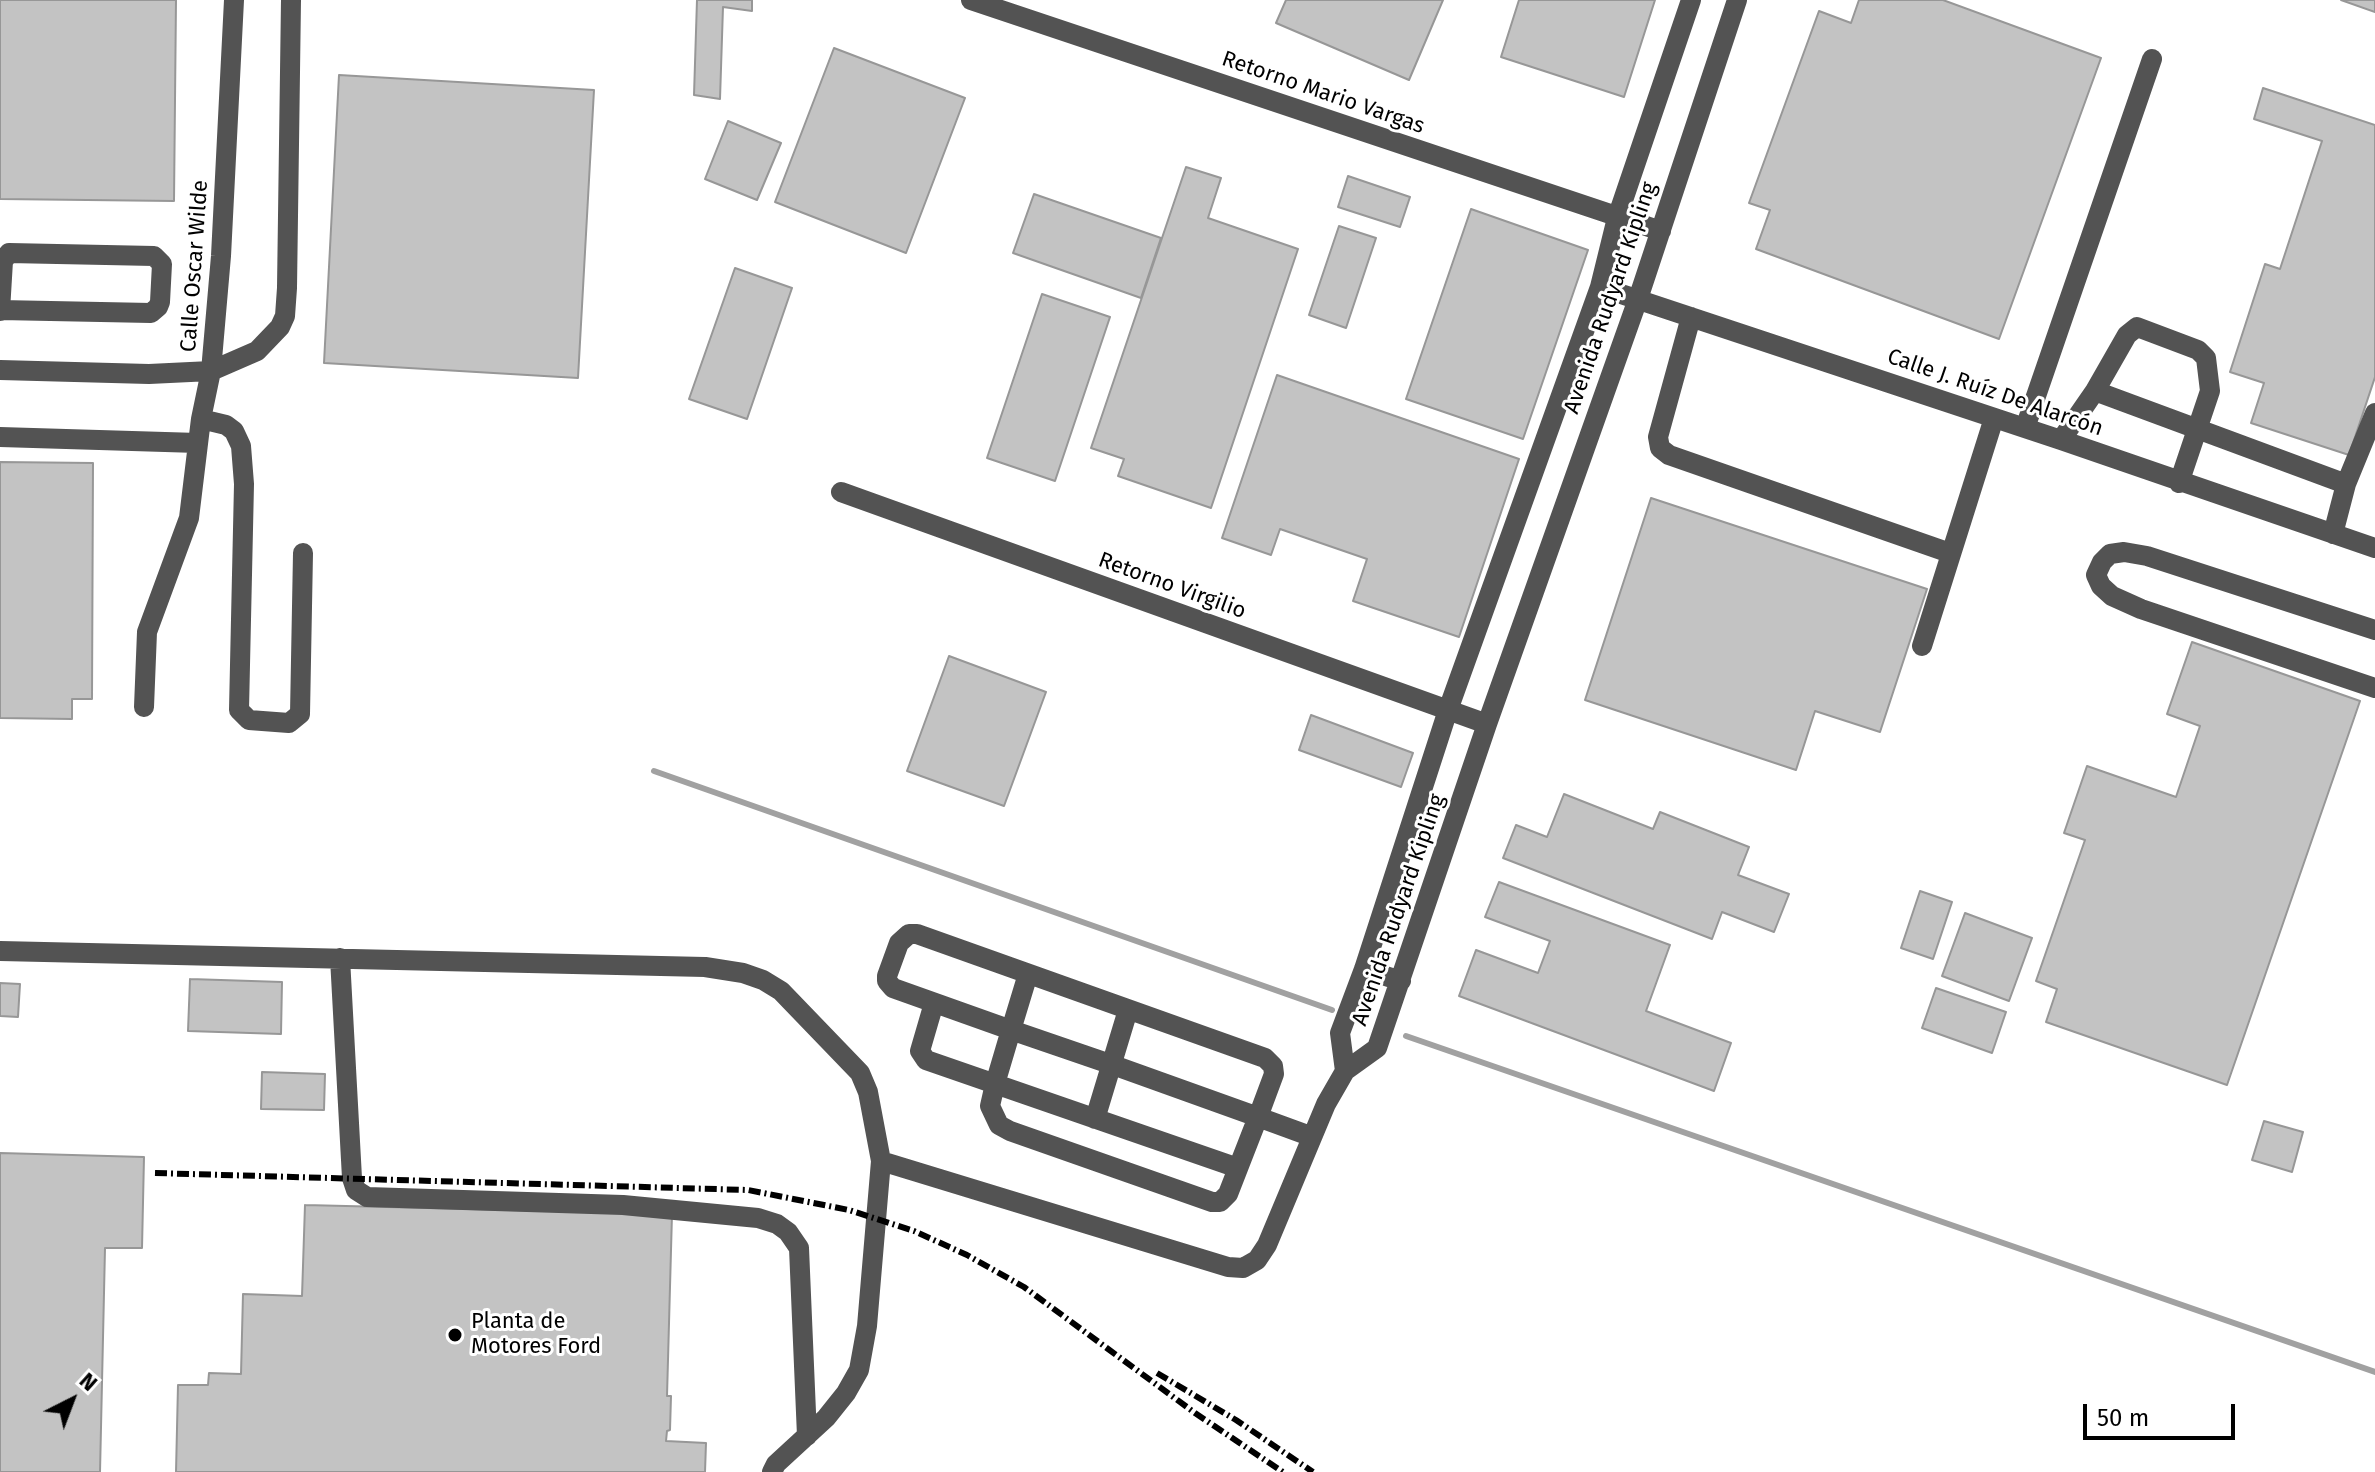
<!DOCTYPE html>
<html>
<head>
<meta charset="utf-8">
<style>
	body { margin:0 }
	#map { position:relative; width:2375px; height:1472px; overflow:hidden; background:#fff; font-family:"Fira Sans",sans-serif }
	canvas { display:block }
	.north { position:absolute; left:32px; top:1360px; width:80px; height:80px; -webkit-text-stroke:6px #fff; paint-order:stroke; rotate:42deg; font-size:22px; font-weight:700; line-height:32px; text-align:center; color:#000 }
	.north::after { content:''; display:block; margin:auto; width:28px; height:36px; background:#000; clip-path:polygon(50% 0,100% 100%,50% 72%,0 100%) }
	.scale { position:absolute; left:2083px; top:1404px; width:152px; height:36px; box-sizing:border-box; border:4px solid #000; border-top:0; padding-left:10px; font-size:24px; line-height:28px; white-space:nowrap; color:#000; -webkit-text-stroke:6px #fff; paint-order:stroke }
</style>
</head>
<body>
<div id="map">
<canvas width="2375" height="1472"></canvas>
<div class="north">N</div>
<div class="scale">50 m</div>
</div>
<script>
const g = document.querySelector('canvas').getContext('2d');
g.lineJoin = 'round';
const toPath = rows => new Path2D(rows.map(r => 'M' + r).join(''));
function strokePath(path, color, width, dash) { g.strokeStyle = color; g.lineWidth = width; g.lineCap = dash ? 'butt' : 'round'; g.setLineDash(dash || []); g.stroke(path); }
function fill(path, color) { g.fillStyle = color; g.fill(path, 'evenodd'); }
function write(font, color, halo, rows, align = 'center') {
  g.font = font + ' "Fira Sans",sans-serif'; g.lineWidth = 6; g.setLineDash([]); g.textBaseline = 'middle'; g.strokeStyle = halo; g.fillStyle = color; for (const [text, x, y, turn = 0] of rows) {
    g.save(); g.translate(x, y); g.rotate((+turn || 0) * Math.PI / 180); g.textAlign = isNaN(turn) ? turn : align; if (halo) g.strokeText(text, 0, 0); g.fillText(text, 0, 0); g.restore();
  }
}
strokePath(toPath([
	[654,771,1332,1010],
	[1406,1036,2375,1372]
]), '#a1a1a1', 6);
const building = toPath([
	[0,0,176,0,174,201,0,199,0,0],
	[697,0,752,0,752,11,723,7,720,99,694,95,697,0],
	[1286,0,1443,0,1409,80,1276,23,1286,0],
	[1519,0,1655,0,1624,97,1501,57,1519,0],
	[1859,0,1943,0,2101,58,1999,339,1756,249,1770,210,1749,203,1819,11,1851,23,1859,0],
	[2341,0,2375,0,2375,12,2341,0],
	[834,48,965,98,906,253,775,202,834,48],
	[339,75,594,90,578,378,324,363,339,75],
	[2263,88,2375,125,2375,377,2349,455,2251,423,2264,383,2230,372,2265,264,2280,269,2322,141,2254,119,2263,88],
	[728,121,781,143,757,200,705,179,728,121],
	[1186,167,1221,178,1208,218,1298,249,1211,508,1118,476,1124,459,1091,448,1186,167],
	[1348,176,1410,197,1400,227,1338,207,1348,176],
	[1034,194,1161,238,1141,298,1013,253,1034,194],
	[1471,209,1588,250,1523,439,1406,399,1471,209],
	[1339,226,1376,238,1346,328,1309,315,1339,226],
	[735,268,792,288,747,419,689,399,735,268],
	[1042,294,1110,317,1055,481,987,458,1042,294],
	[1277,375,1519,459,1459,637,1353,601,1367,559,1280,529,1271,555,1222,538,1277,375],
	[0,462,93,463,92,699,72,699,72,719,0,718,0,462],
	[1651,498,1927,589,1880,732,1815,711,1796,770,1585,700,1651,498],
	[2192,642,2360,701,2227,1085,2046,1022,2057,989,2036,981,2085,840,2064,833,2087,766,2176,797,2200,726,2167,714,2192,642],
	[949,656,1046,692,1004,806,907,771,949,656],
	[1311,715,1413,753,1401,787,1299,750,1311,715],
	[1564,794,1653,829,1660,812,1749,847,1738,875,1789,894,1774,932,1722,912,1712,939,1503,858,1516,825,1547,837,1564,794],
	[1499,882,1670,945,1646,1011,1731,1043,1714,1091,1459,996,1476,950,1538,973,1550,941,1485,917,1499,882],
	[1920,891,1952,902,1933,959,1901,948,1920,891],
	[1965,913,2032,938,2009,1001,1942,976,1965,913],
	[190,979,282,982,281,1034,188,1031,190,979],
	[0,983,20,984,18,1017,0,1016,0,983],
	[1936,988,2006,1012,1992,1053,1922,1028,1936,988],
	[262,1072,325,1074,324,1110,261,1109,262,1072],
	[2264,1121,2303,1132,2292,1172,2252,1160,2264,1121],
	[0,1153,144,1157,142,1248,105,1248,100,1472,0,1472,0,1153],
	[305,1205,672,1214,667,1396,671,1396,670,1430,667,1431,666,1441,706,1443,705,1472,176,1472,178,1385,208,1385,209,1373,241,1374,243,1294,302,1296,305,1205]
]);
fill(building, '#c3c3c3');
strokePath(building, '#979797', 2);
strokePath(toPath([
	[971,0,1661,231],
	[1600,287,2061,440,2375,548],
	[0,311,3,261,9,253,154,256,162,264,160,302,158,307,151,313,0,310],
	[1691,317,1658,437,1660,448,1669,455,1950,553],
	[0,370,149,374,211,371,257,351,280,327,285,316,287,288,291,0],
	[2095,391,2346,484],
	[201,419,226,425,234,431,241,446,244,484,239,710,249,720,289,723,300,714,303,553],
	[2025,428,2152,59],
	[0,437,198,443],
	[2061,440,2095,391,2127,335,2137,327,2198,350,2206,358,2210,391,2179,483],
	[841,492,1487,724],
	[2333,534,2346,484,2375,413],
	[2375,630,2147,556,2124,552,2110,554,2102,562,2096,575,2101,586,2112,596,2141,609,2375,688],
	[1922,646,1994,418],
	[144,707,147,632,189,518,201,419,211,371,221,256,234,0],
	[0,951,705,967,743,973,763,980,781,991,860,1073,868,1092,881,1161,867,1326,859,1370,846,1393,826,1418,776,1464,772,1472],
	[340,958,352,1178,356,1190,367,1197,623,1205,758,1218,777,1224,788,1232,799,1248,807,1436],
	[1364,969,1401,981],
	[1028,974,1011,1030,995,1084,990,1106,999,1125,1010,1131,1212,1202,1220,1202,1228,1194,1258,1117,1274,1074,1273,1066,1265,1058,917,934,909,934,899,943,887,976,887,981,893,988,1011,1030,1113,1065,1258,1117,1310,1136],
	[934,1003,920,1051,926,1060,1238,1168],
	[1345,1071,1340,1033,1364,969,1448,710,1600,287,1617,218,1691,0],
	[1095,1119,1128,1010],
	[881,1161,1228,1267,1243,1268,1257,1260,1267,1245,1326,1104,1345,1071,1377,1048,1487,724,1638,299,1737,0]
]), '#535353', 20);
strokePath(toPath([
	[155,1173,748,1190,849,1210,914,1231,967,1255,1024,1287,1195,1413,1283,1472],
	[1157,1373,1236,1420,1313,1472]
]), '#000', 6, [12, 4, 2, 4]);
for (const [x, y, r, color] of [
	[455,1335,8,"#000"]
]) { const dot = new Path2D(); dot.arc(x, y, r, 0, 2 * Math.PI); g.fillStyle = color; g.fill(dot); strokePath(dot, '#fff', 3); }
write('22px', '#000', '#fff', [
	["Retorno Mario Vargas",1323,93,19],
	["Calle Oscar Wilde",195,266,-86],
	["Avenida Rudyard Kipling",1611,298,-71],
	["Calle J. Ruíz De Alarcón",1995,393,19],
	["Retorno Virgilio",1172,586,20],
	["Avenida Rudyard Kipling",1399,910,-71]
]);
write('22px', '#000', '#fff', [
	["Planta de",471,1322],
	["Motores Ford",471,1347]
], 'left');
</script>
</body>
</html>
